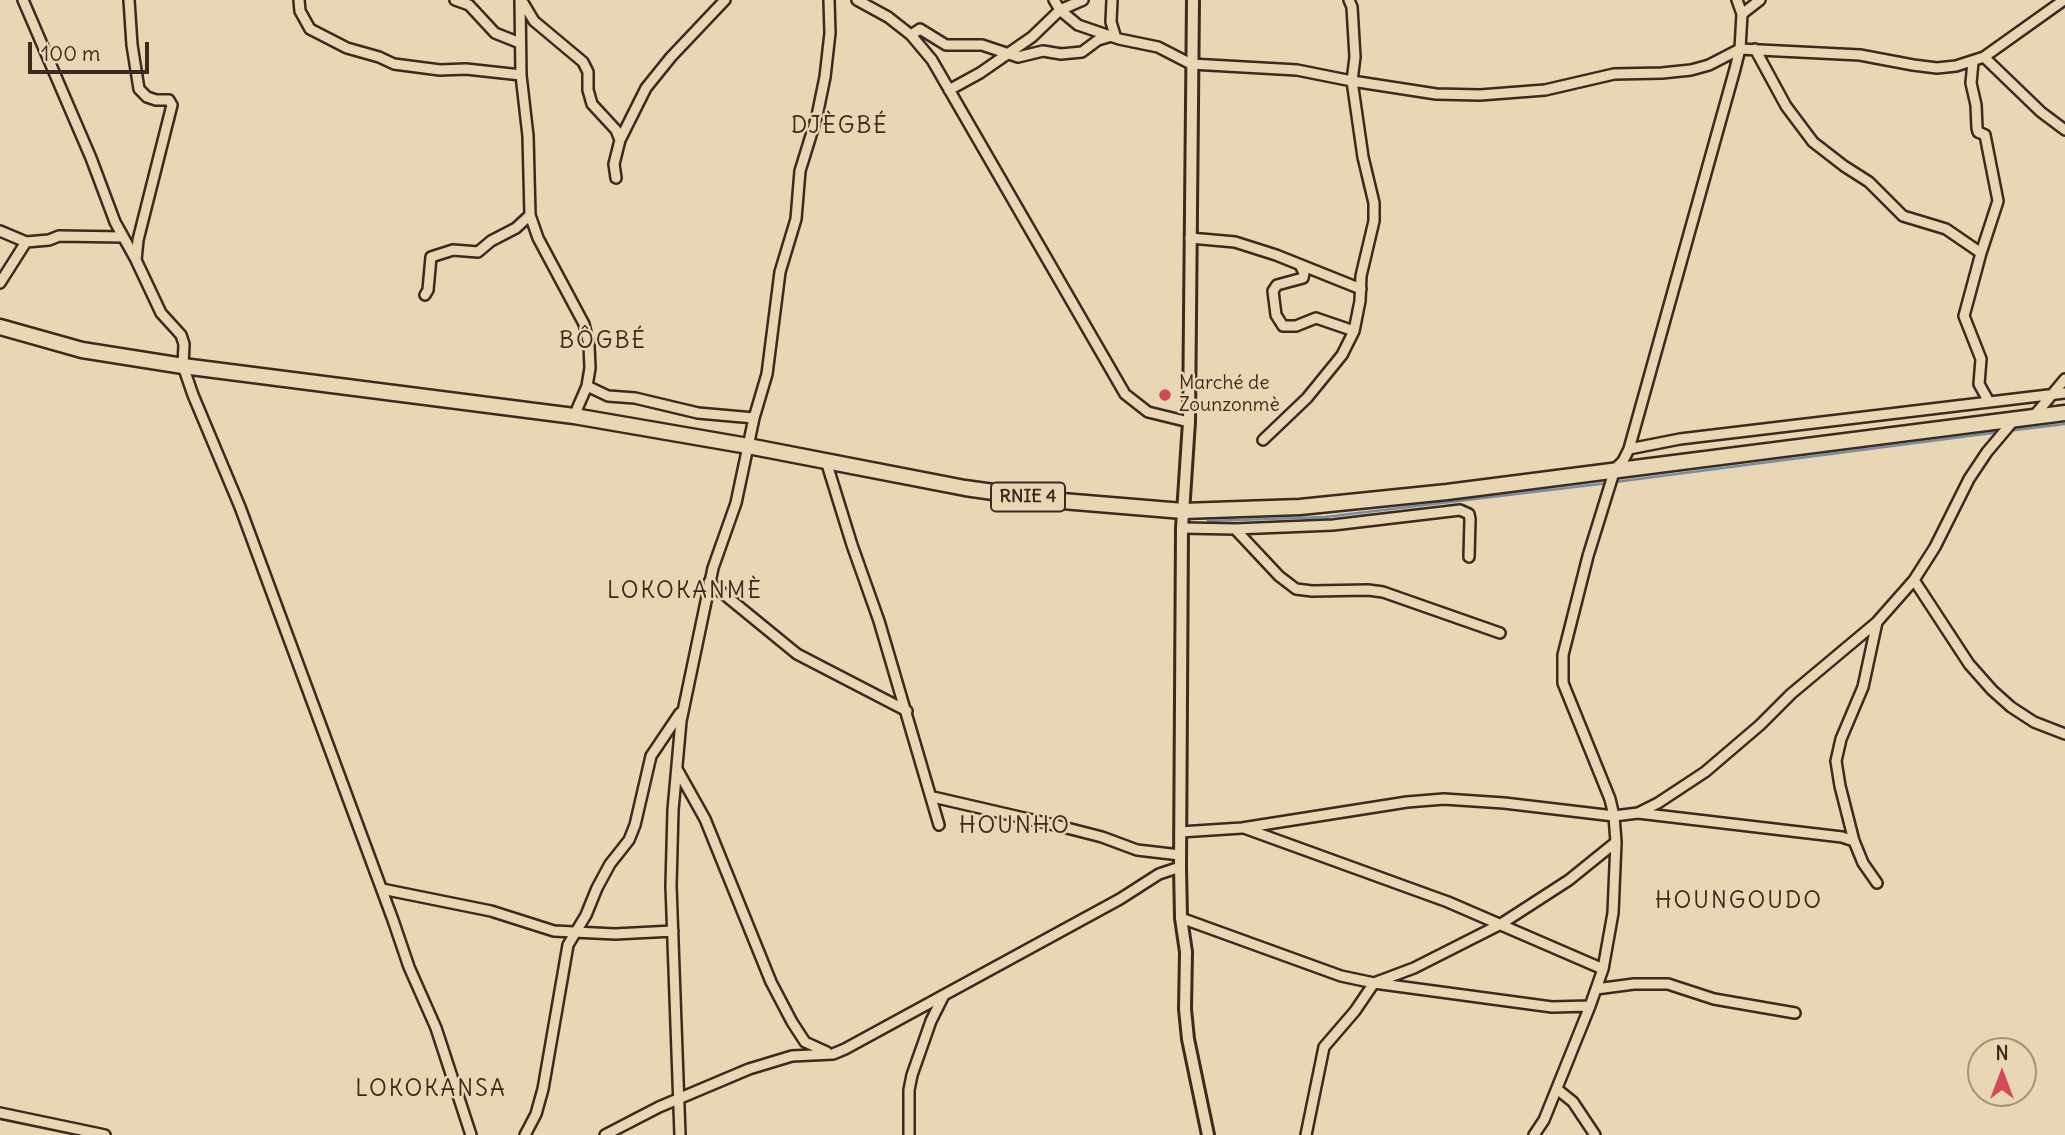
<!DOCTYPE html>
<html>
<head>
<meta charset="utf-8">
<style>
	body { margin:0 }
	#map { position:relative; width:2065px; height:1135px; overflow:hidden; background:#e9d6b4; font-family:Delius,sans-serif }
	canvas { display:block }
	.north { position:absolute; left:1967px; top:1037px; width:70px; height:70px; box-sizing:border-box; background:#e9d6b4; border:2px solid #a39178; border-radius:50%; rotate:0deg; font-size:19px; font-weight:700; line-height:28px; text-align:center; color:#3b2a1e }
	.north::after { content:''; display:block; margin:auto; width:24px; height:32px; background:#d1495b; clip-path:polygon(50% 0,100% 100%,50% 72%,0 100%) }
	.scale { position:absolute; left:28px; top:42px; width:121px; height:32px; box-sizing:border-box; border:4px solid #3b2a1e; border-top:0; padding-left:9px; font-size:21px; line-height:24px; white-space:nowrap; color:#3b2a1e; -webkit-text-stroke:5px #e9d6b4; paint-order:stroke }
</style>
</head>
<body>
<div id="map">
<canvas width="2065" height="1135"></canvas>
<div class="north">N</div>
<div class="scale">100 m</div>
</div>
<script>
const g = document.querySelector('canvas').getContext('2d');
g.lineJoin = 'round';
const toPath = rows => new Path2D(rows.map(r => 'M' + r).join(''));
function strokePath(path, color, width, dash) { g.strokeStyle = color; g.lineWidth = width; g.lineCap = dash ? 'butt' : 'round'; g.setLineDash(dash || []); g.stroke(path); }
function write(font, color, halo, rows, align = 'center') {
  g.font = font + ' Delius,sans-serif'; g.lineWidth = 5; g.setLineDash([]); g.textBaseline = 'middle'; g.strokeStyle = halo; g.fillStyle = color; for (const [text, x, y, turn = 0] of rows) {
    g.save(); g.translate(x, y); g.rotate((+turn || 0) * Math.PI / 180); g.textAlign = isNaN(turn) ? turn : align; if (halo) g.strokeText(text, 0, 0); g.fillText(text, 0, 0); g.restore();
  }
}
strokePath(toPath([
	[2007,431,2065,424],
	[1615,482,2000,432],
	[1208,521,1325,517,1608,483]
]), '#788ca3', 2.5);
const minor = toPath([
	[23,0,91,158,115,222,135,258],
	[129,0,132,45,139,89,147,97,156,100,169,100,172,105,138,240,136,260,161,313,181,335,184,344,183,366,193,395,240,507,393,920,409,967,436,1028,471,1135],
	[299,0,300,11,310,29,347,48,379,57,394,64,440,70,466,69,521,75],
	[455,0,469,5,495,33,520,43],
	[520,0,521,75,528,136,530,215,538,238,584,324,589,345,590,368,587,386,574,416],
	[857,0,888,17,911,35,932,60,1125,394,1148,412,1189,422],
	[1054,0,1060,10,1078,25,1119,39,1158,47,1191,64,1297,70,1352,81,1436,94,1480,95,1545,90,1614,74,1662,73,1691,70,1709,65,1740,49,1860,55,1913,65,1937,68,1956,66,1984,57,2064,0],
	[522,1,534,21,583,62,588,72,588,90,592,104,616,130,620,140,614,164,616,178],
	[1742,14,1760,0],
	[911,35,920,29,946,45,982,45,1018,57,1043,51,1061,54,1082,52,1098,40,1115,35,1111,22,1112,0],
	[1755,49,1786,106,1813,142,1844,166,1869,182,1903,216,1946,229,1981,253],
	[1984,57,2041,112,2065,130],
	[1973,62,1971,83,1976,105,1977,128,1978,132,1985,135,1998,201,1981,253,1964,316,1981,359,1979,384,1989,402],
	[949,90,980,73,1032,37,1060,10,1083,0],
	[620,140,646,88,671,57,725,0],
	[0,231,26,242],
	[1190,238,1235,242,1276,255,1361,289],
	[1301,267,1304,273,1303,278,1277,285,1273,291,1276,315,1283,326,1296,326,1316,318,1354,331],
	[0,283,26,242,49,240,59,236,123,237],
	[425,295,428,290,431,257,453,250,478,252,491,241,516,228,530,215],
	[587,386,608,396,635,398,698,413,754,418],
	[2034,416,2065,379],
	[1263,440,1307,398,1342,355,1354,331,1360,301,1361,276,1374,221,1374,203,1363,157,1352,81,1355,57,1352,7,1349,0],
	[1629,449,1680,439,2065,393],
	[826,461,852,545,879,621,939,825],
	[1182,528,1235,529,1333,525,1460,510,1469,514,1470,519,1469,557],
	[1235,529,1279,576,1296,589,1312,591,1368,590,1383,592,1500,633],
	[1914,580,1969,664,1992,690,2011,707,2034,722,2065,734],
	[709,582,797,654,907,711],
	[1877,622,1863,687,1841,739,1836,761,1840,786,1854,841,1863,863,1877,883],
	[677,769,705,819,771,982,792,1022,805,1042,827,1052],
	[933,797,1063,827,1102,837,1137,850,1180,855],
	[1638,813,1658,803,1705,772,1760,725,1791,694,1877,622,1914,580,1935,547,1969,479,1987,452,2014,420],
	[1244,828,1448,902,1603,969],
	[1180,832,1242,828,1407,802,1444,799,1504,803,1614,816,1638,813,1842,837,1854,841],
	[382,889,491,911,554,931,615,934,673,931],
	[1181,918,1341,976,1374,983,1552,1007,1590,1006],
	[1596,989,1634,984,1668,984,1714,999,1795,1013],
	[1557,1089,1573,1102,1595,1135],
	[0,1113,105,1135],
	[525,1135,536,1114,543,1089,568,945,586,915,597,888,610,864,629,840,635,825,651,756,680,713],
	[605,1135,659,1107,749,1069,792,1056,833,1054,845,1049,1120,899,1159,874,1180,867],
	[680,1135,671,886,673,810,681,721,713,568,736,503,754,418,767,374,780,272,796,219,800,171,817,116,825,77,830,33,829,0],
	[909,1135,909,1090,912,1075,931,1021,943,997],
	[1306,1135,1324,1047,1355,1011,1374,983,1414,968,1501,924,1569,880,1616,842],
	[1534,1135,1544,1120,1590,1006,1603,969,1613,913,1616,842,1614,816,1610,799,1563,683,1563,655,1588,556,1615,469,1623,461,1629,449,1735,69,1740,49,1742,14,1737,0]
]);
const tertiary = toPath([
	[1193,0,1189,422,1182,528,1180,867,1181,918,1186,952,1185,1009,1188,1039,1208,1135]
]);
const primary = toPath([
	[0,327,82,350,183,366,574,416,748,446,965,488,1050,500,1183,511,1300,507,1447,492,2065,413]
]);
strokePath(minor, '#3b2a1e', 14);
strokePath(tertiary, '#3b2a1e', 16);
strokePath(primary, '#3b2a1e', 19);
strokePath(minor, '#e9d6b4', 9);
strokePath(tertiary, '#e9d6b4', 10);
strokePath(primary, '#e9d6b4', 14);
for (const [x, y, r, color] of [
	[1165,395,7,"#d1495b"]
]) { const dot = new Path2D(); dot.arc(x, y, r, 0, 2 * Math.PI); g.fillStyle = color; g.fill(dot); strokePath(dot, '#e9d6b4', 2.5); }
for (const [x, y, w] of [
	[1028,497,74]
]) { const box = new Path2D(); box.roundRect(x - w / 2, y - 14.5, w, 29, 5); g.fillStyle = '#e9d6b4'; g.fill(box); strokePath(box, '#3b2a1e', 2); }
write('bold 18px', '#3b2a1e', null, [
	["RNIE 4",1028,497]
]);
write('19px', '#3b2a1e', '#e9d6b4', [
	["Marché de",1179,384],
	["Zounzonmè",1179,406]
], 'left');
g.letterSpacing = '2px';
write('23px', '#3b2a1e', '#e9d6b4', [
	["DJÈGBÉ",840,126],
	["BÔGBÉ",603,341],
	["LOKOKANMÈ",685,591],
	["HOUNHO",1015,826],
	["HOUNGOUDO",1739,901],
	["LOKOKANSA",431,1089]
]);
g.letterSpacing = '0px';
</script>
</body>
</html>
